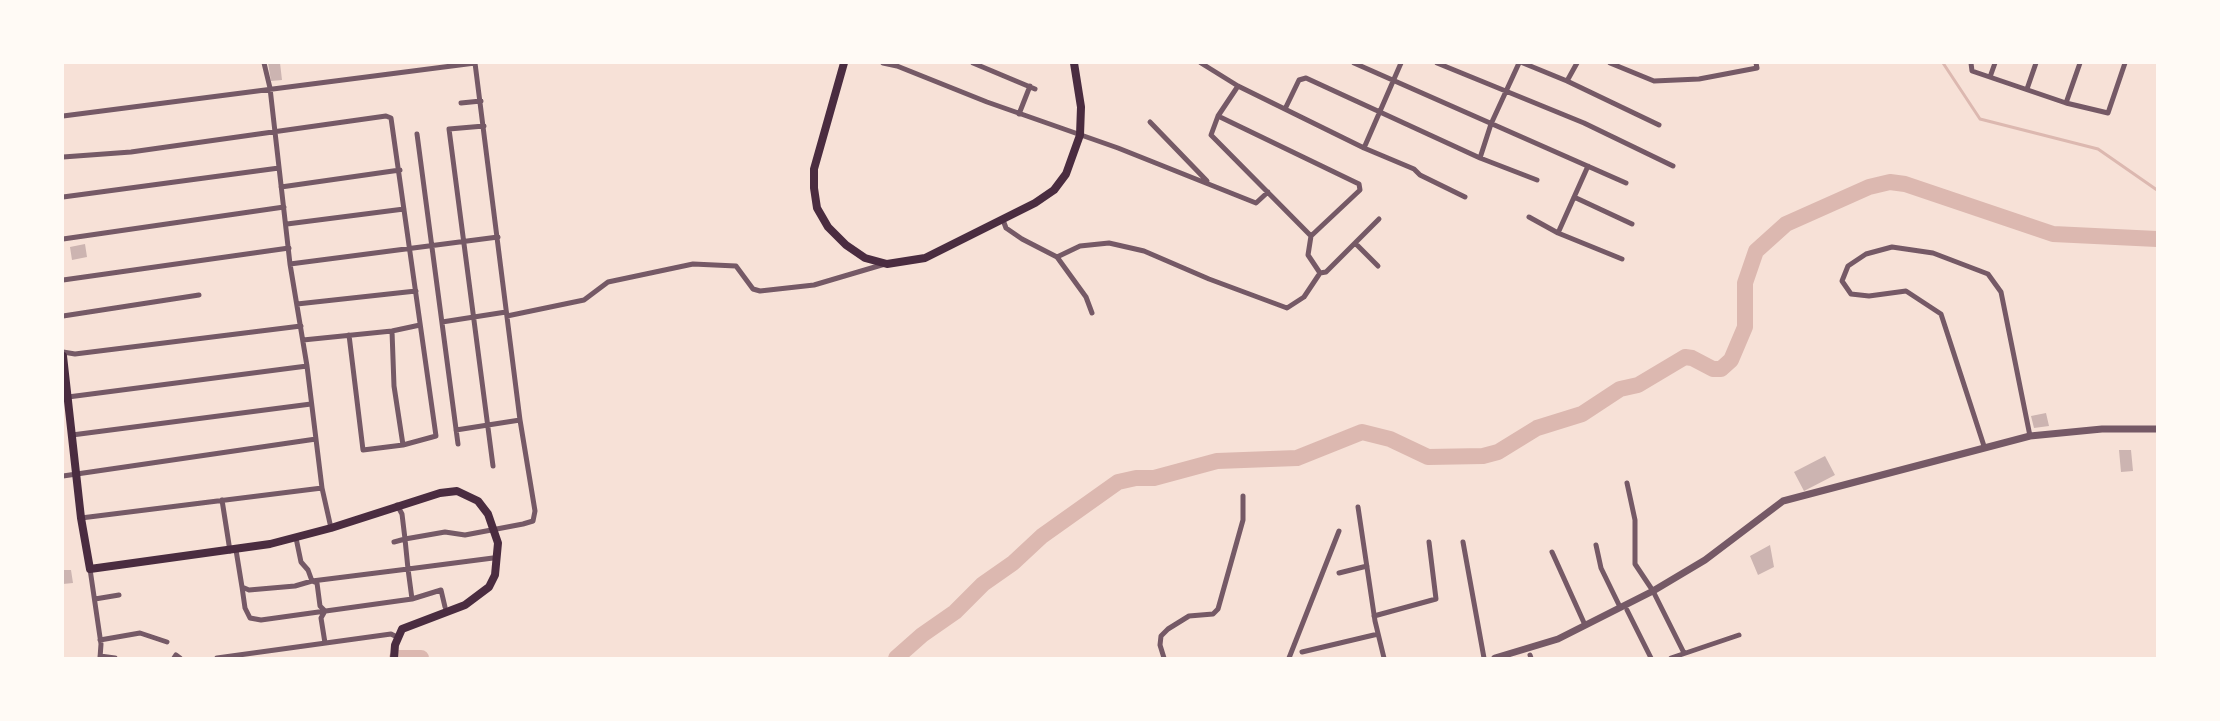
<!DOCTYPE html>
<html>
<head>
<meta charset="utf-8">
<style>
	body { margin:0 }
	#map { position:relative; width:2220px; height:721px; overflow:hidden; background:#f7e1d7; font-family:"IBM Plex Sans",sans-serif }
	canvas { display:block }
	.frame { position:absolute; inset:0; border:64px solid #fffaf5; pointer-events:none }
</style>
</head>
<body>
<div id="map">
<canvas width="2220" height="721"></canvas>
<div class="frame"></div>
</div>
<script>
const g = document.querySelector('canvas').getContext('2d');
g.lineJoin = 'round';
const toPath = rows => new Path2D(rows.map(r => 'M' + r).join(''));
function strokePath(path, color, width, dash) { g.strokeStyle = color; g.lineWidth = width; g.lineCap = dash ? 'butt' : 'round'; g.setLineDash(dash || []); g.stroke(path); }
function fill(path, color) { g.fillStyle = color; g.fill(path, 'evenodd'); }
strokePath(toPath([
	[1943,63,1980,119,2098,149,2157,190]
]), '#dcb8b0', 3);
strokePath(toPath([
	[397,658,421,658],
	[896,658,922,635,955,612,983,584,1013,563,1042,536,1118,482,1136,478,1154,478,1217,461,1297,458,1362,432,1390,439,1428,457,1483,456,1498,452,1537,428,1582,414,1620,389,1638,385,1685,357,1692,358,1713,369,1721,369,1731,360,1745,327,1745,283,1756,251,1786,224,1869,187,1890,182,1905,184,2053,234,2157,239]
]), '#dcb8b0', 16);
fill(toPath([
	[268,63,280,63,282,80,271,81],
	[85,244,87,257,72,260,70,247],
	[2046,413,2049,426,2034,428,2031,416],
	[2119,450,2131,450,2133,471,2121,472],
	[1825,456,1835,475,1804,491,1794,472],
	[1770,545,1774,567,1758,575,1750,556],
	[63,570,71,570,73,583,63,584]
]), '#ccb4b1');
strokePath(toPath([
	[264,63,270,88,290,264,307,366,322,488,331,528],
	[883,63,897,66,987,102,1118,148,1256,203,1268,192],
	[973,63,1035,89],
	[1201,63,1238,86,1364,148,1401,63],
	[1354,63,1626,183],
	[1437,63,1584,123,1673,166],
	[1523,63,1567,81,1577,63],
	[1610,63,1654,81,1699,79,1757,68,1756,63],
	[1971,63,1972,71,2066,103,2108,113,2125,63],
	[1990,77,1995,63],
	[1567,81,1659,125],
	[1238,86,1218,116,1211,135,1311,236],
	[2027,89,2036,63],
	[461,103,481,101],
	[2066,103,2080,63],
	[1285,109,1299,80,1306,78,1480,158,1491,124,1519,63],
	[1019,114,1030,86],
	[63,116,475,63,520,420,535,511,533,521,523,524,465,535,445,532,405,539,408,569,493,558],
	[1218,116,1359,184,1360,190,1311,236,1308,255,1320,273,1326,272,1379,219],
	[1150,122,1207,181],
	[484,126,449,129,493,466],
	[417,134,458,444],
	[1364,148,1414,169,1420,175,1465,197],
	[63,157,131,152,386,116,391,118,436,436,403,445,363,450,349,335],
	[1480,158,1537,180],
	[281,187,400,170],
	[63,197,279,168],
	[1574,197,1632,224],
	[1529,217,1558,233,1622,259],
	[1003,220,1006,228,1022,239,1057,257,1086,297,1092,313],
	[287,224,404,209],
	[1558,233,1588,166],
	[63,239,284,207],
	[1355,243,1378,266],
	[1057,257,1080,246,1109,243,1144,251,1209,279,1287,308,1304,297,1320,273],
	[290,264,498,237],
	[63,280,289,248],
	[297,304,416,291],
	[63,316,199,295],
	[507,316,584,300,608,282,693,264,736,266,753,289,760,291,814,285,885,264],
	[442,322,506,312],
	[392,331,394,386,403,445],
	[303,340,392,331,420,325],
	[63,352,75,354,301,326],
	[68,397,307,366],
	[456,430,520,420],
	[72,435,311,404],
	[1984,446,1941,314,1906,291,1869,296,1851,294,1842,281,1848,266,1866,254,1892,247,1933,253,1988,274,2001,292,2030,436],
	[63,476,316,439],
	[1627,483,1635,520,1635,564,1653,591,1684,653],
	[222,500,230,551],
	[1358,507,1375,621,1384,658],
	[81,518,322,488],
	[296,538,301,562,308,570,312,581,317,583,320,606,325,611,321,618,325,643],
	[394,542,405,539,402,514,397,505],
	[1463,542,1484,658],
	[1596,545,1601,568,1620,607],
	[236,550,242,587,249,590,295,586,312,581,408,569,412,599,441,590,445,607],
	[1552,552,1585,625],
	[90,569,101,644,100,658],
	[1339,573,1367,566],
	[242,587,245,608,250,618,261,620,412,599],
	[95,599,119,595],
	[1627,610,1651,658],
	[1374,616,1436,599,1429,542],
	[100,640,140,633,167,642],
	[1302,652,1378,634],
	[1530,655,1531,658],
	[100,656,115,658],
	[174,658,176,655,180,658],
	[217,658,391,634,397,637],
	[1164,658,1160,645,1161,636,1168,629,1189,616,1213,614,1218,609,1243,520,1243,496],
	[1289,658,1339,531],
	[1671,658,1739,635]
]), '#755966', 5);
strokePath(toPath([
	[1495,658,1558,639,1653,591,1705,560,1783,501,2030,436,2102,429,2157,429]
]), '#755966', 7);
strokePath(toPath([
	[844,63,814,169,814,188,817,208,828,227,846,245,865,258,887,264,925,258,1035,203,1054,190,1066,174,1080,135,1081,107,1074,63],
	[63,356,81,518,90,569,270,544,331,528,440,493,457,491,478,501,488,514,498,543,495,575,489,587,465,605,402,629,395,645,394,658]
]), '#4a2c40', 8);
</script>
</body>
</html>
